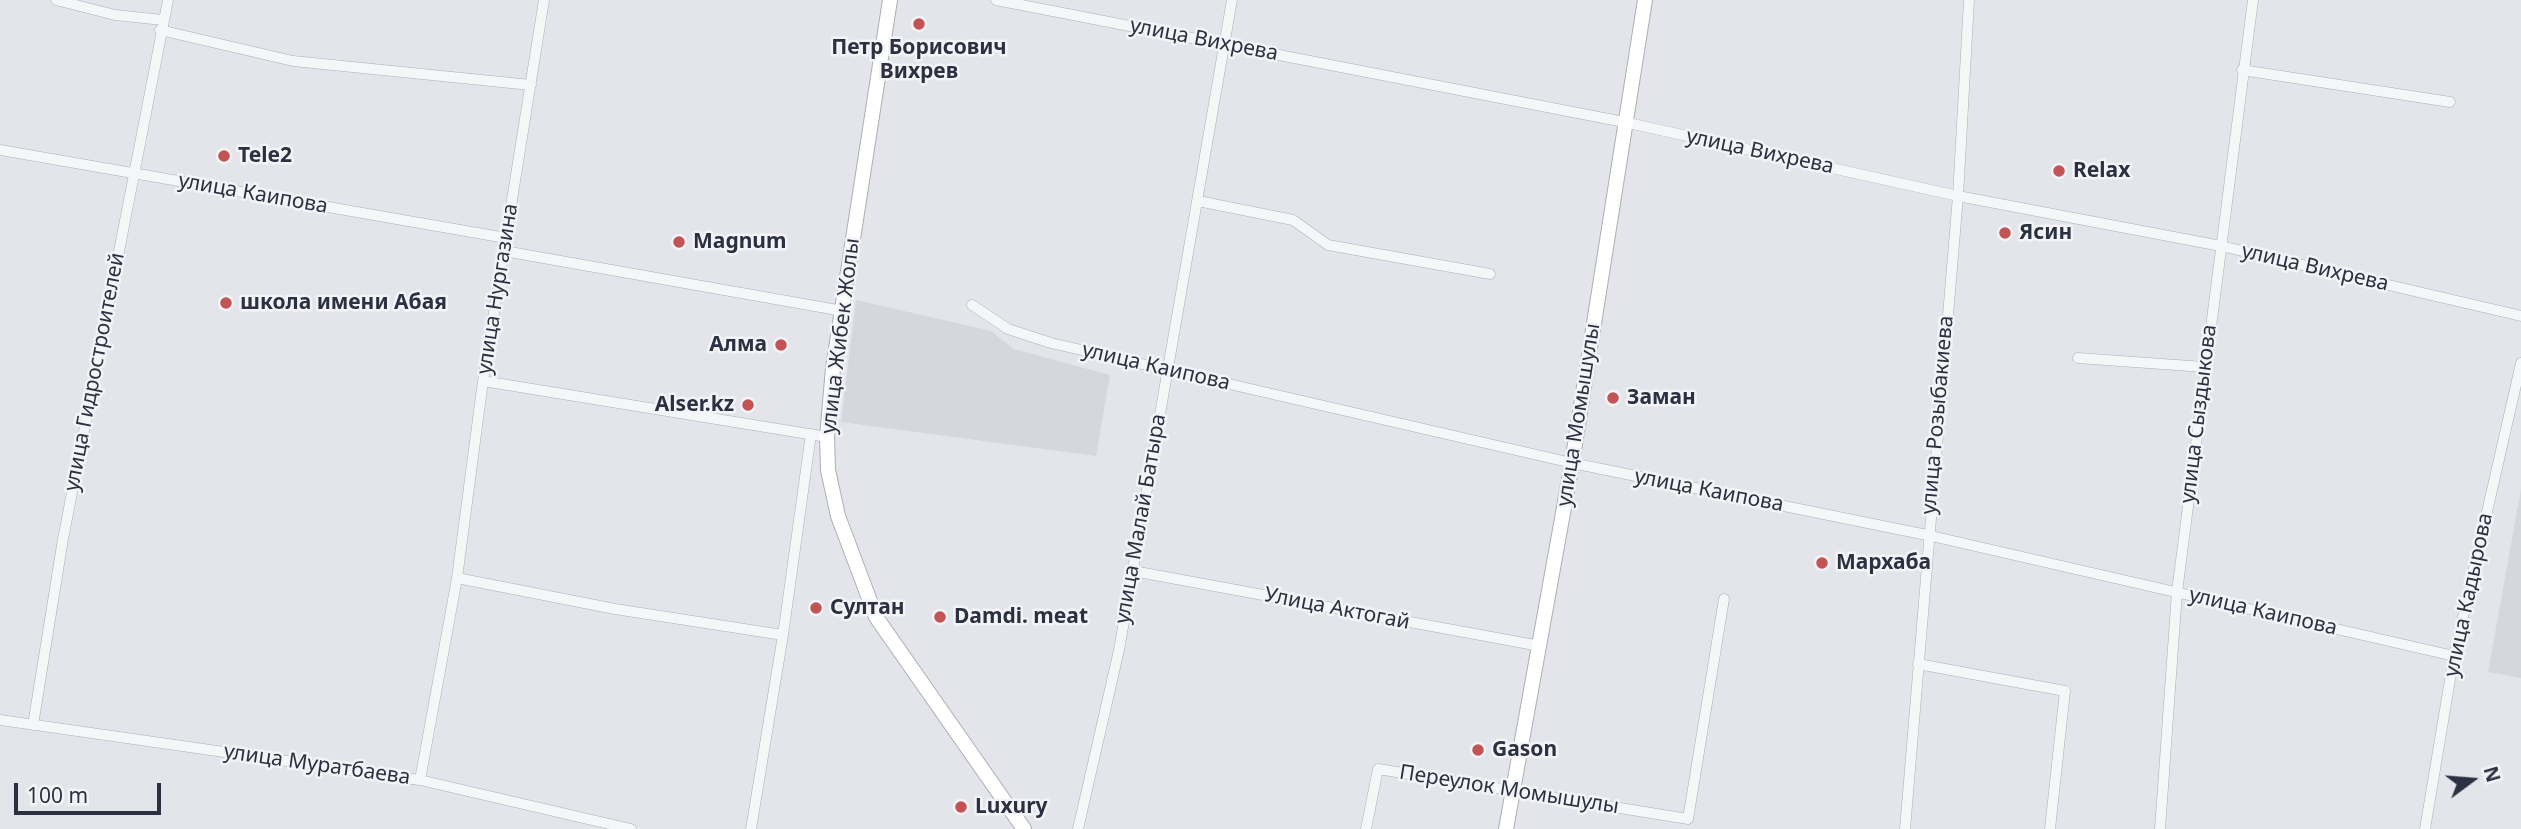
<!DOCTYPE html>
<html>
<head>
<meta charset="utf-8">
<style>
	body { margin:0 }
	#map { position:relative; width:2521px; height:829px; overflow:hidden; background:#e3e5ea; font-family:"Noto Sans",sans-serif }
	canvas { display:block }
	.north { position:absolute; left:2437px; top:745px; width:70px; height:70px; -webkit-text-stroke:5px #f3f4f7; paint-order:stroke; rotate:74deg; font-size:19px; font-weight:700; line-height:28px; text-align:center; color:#2c3141 }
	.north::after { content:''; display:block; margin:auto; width:24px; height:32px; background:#2c3141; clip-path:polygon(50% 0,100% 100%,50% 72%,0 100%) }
	.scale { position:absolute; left:14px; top:783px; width:147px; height:32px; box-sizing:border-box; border:4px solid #2c3141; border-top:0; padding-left:9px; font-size:21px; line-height:24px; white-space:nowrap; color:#2c3141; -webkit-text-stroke:5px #f3f4f7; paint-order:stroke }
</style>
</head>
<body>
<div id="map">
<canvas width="2521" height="829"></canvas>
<div class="north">N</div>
<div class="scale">100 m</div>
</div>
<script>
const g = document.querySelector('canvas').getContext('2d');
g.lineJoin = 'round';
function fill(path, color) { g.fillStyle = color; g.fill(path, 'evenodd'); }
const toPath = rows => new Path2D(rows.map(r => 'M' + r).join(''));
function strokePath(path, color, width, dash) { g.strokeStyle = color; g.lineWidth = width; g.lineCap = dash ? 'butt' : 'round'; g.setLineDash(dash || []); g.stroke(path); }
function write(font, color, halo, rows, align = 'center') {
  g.font = font + ' "Noto Sans",sans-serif'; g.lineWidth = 5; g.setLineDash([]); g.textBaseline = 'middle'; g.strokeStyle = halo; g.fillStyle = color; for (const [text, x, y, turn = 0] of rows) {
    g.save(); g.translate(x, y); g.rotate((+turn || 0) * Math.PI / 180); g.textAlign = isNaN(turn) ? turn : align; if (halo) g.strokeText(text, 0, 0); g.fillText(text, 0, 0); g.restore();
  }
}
fill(toPath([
	[856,300,991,331,1014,349,1110,375,1096,456,841,422],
	[2521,489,2521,678,2488,672]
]), '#d5d7df');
const street = toPath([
	[56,0,115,15,163,20],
	[996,0,1624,122,1958,196,2221,246,2521,316],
	[160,30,293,61,531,85],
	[2242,70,2450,102],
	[0,150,506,238],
	[1198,201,1293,220,1328,245,1490,274],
	[504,251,843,311],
	[972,305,1008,329,1051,343,1572,463,1927,535,2454,656],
	[2078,358,2204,367],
	[483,381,827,437],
	[1133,571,1540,646],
	[457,578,615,609,783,635],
	[1918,664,2065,691,2050,829],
	[0,720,420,780,631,829],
	[33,725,63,539,168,0],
	[420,780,457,578,483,381,544,0],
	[751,829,783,635,811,434],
	[1078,829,1119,650,1232,0],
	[1366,829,1378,769,1688,819,1724,599],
	[1905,829,1958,196,1969,0],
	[2160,829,2177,592,2253,0],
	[2425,829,2454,656,2521,363]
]);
const secondary = toPath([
	[890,0,833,368,827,437,828,470,838,516,876,617,1024,829],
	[1506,829,1572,463,1645,0]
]);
strokePath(street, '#acafb7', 11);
strokePath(secondary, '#acafb7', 16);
strokePath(street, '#f5f6f8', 10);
strokePath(secondary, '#fff', 14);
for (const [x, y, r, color] of [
	[919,24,7,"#c35354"],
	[224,156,7,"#c35354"],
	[2059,171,7,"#c35354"],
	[2005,233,7,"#c35354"],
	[679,242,7,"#c35354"],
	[226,303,7,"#c35354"],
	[781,345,7,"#c35354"],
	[1613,398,7,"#c35354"],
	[748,405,7,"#c35354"],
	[1822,563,7,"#c35354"],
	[816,608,7,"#c35354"],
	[940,617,7,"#c35354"],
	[1478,750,7,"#c35354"],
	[961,807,7,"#c35354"]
]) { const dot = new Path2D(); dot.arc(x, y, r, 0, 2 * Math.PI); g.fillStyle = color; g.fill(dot); strokePath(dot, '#f3f4f7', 2.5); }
write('21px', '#2c3141', '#f3f4f7', [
	["улица Вихрева",1204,40,11],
	["улица Вихрева",1760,152,12],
	["улица Каипова",253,194,10],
	["улица Вихрева",2315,268,13],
	["улица Нургазина",498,289,-81],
	["улица Жибек Жолы",841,336,-83],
	["улица Каипова",1156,367,13],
	["улица Гидростроителей",95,372,-79],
	["улица Сыздыкова",2199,414,-83],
	["улица Момышулы",1579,415,-81],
	["улица Розыбакиева",1938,415,-85],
	["улица Каипова",1709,491,11],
	["улица Малай Батыра",1141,519,-80],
	["улица Кадырова",2469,595,-78],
	["Улица Актогай",1337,609,11],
	["улица Каипова",2263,612,13],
	["улица Муратбаева",317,765,8],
	["Переулок Момышулы",1509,790,9]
]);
write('bold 21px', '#2c3141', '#f3f4f7', [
	["Петр Борисович",919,48,"center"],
	["Вихрев",919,72,"center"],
	["Tele2",238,156],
	["Relax",2073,171],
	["Ясин",2019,233],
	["Magnum",693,242],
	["школа имени Абая",240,303],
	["Алма",767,345,"right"],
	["Заман",1627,398],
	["Alser.kz",734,405,"right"],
	["Мархаба",1836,563],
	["Султан",830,608],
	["Damdi. meat",954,617],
	["Gason",1492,750],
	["Luxury",975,807]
], 'left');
</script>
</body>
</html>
